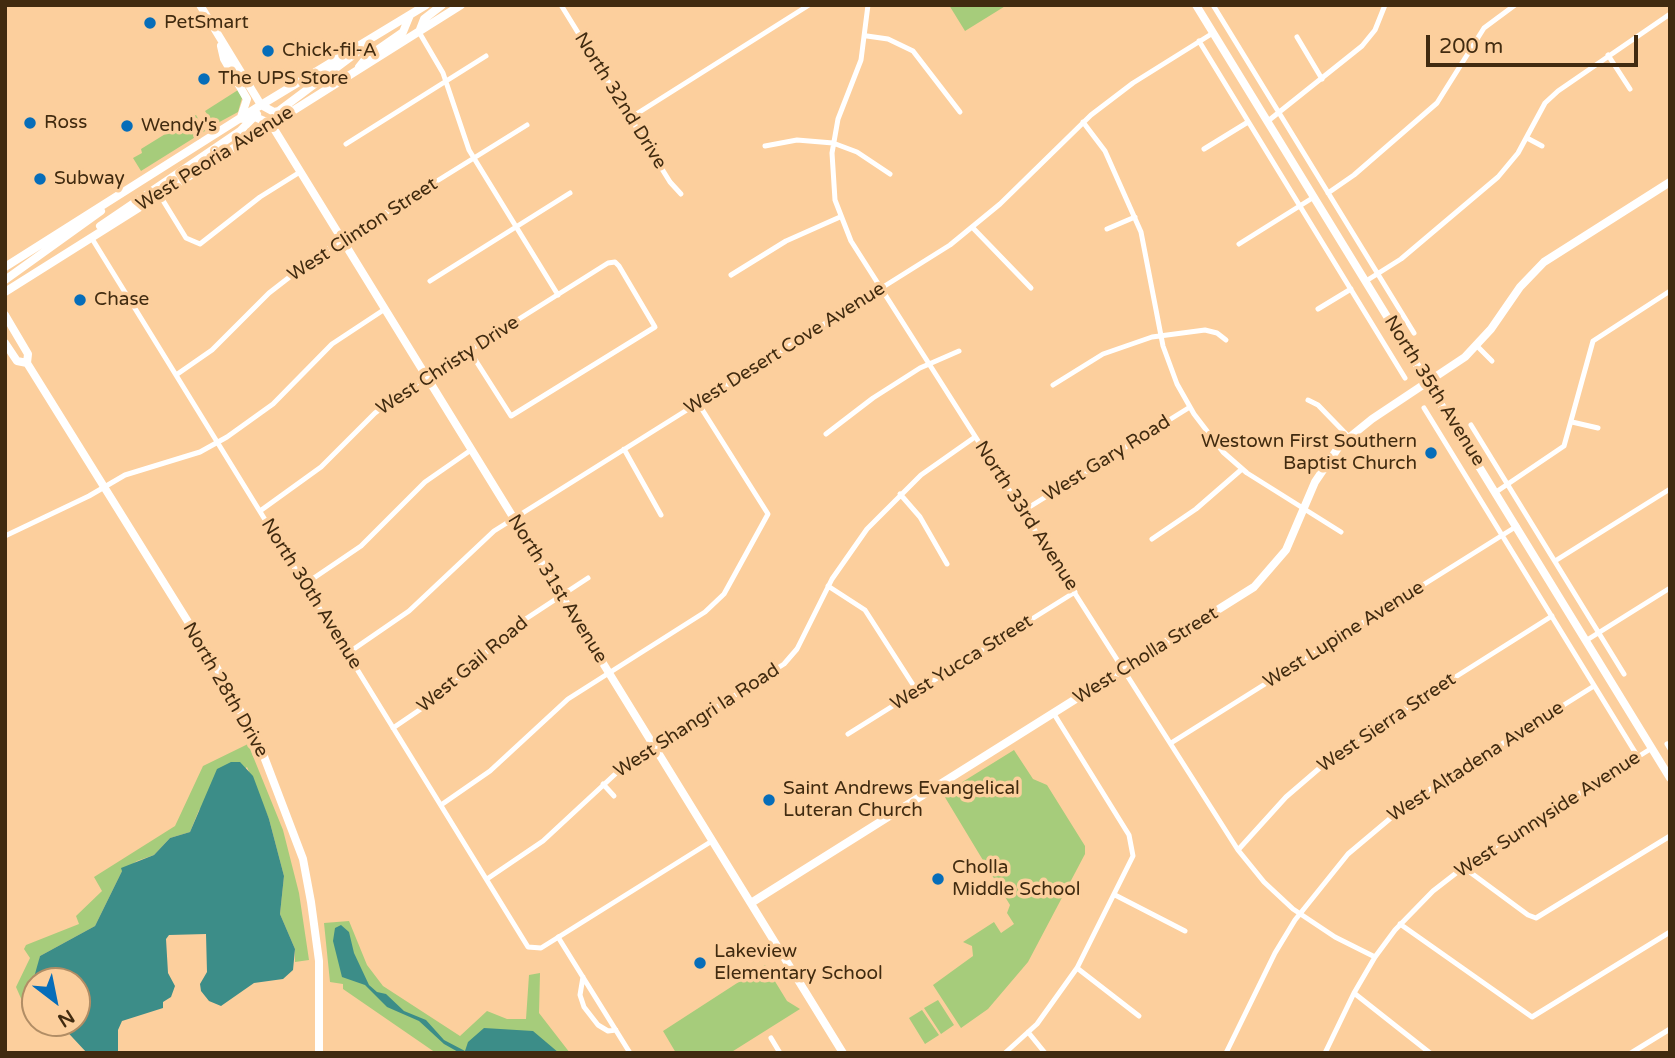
<!DOCTYPE html>
<html>
<head>
<meta charset="utf-8">
<style>
	body { margin:0 }
	#map { position:relative; width:1675px; height:1058px; overflow:hidden; background:#fccf9d; font-family:"Varela Round",sans-serif }
	canvas { display:block }
	.frame { position:absolute; inset:0; border:7px solid #412b10; pointer-events:none }
	.north { position:absolute; left:21px; top:967px; width:70px; height:70px; box-sizing:border-box; background:#fccf9d; border:2px solid #b18d65; border-radius:50%; rotate:148deg; font-size:19px; font-weight:700; line-height:28px; text-align:center; color:#412b10 }
	.north::after { content:''; display:block; margin:auto; width:24px; height:32px; background:#066db9; clip-path:polygon(50% 0,100% 100%,50% 72%,0 100%) }
	.scale { position:absolute; left:1426px; top:35px; width:212px; height:32px; box-sizing:border-box; border:4px solid #412b10; border-top:0; padding-left:9px; font-size:21px; line-height:24px; white-space:nowrap; color:#412b10; -webkit-text-stroke:5px #fccf9d; paint-order:stroke }
</style>
</head>
<body>
<div id="map">
<canvas width="1675" height="1058"></canvas>
<div class="frame"></div>
<div class="north">N</div>
<div class="scale">200 m</div>
</div>
<script>
const g = document.querySelector('canvas').getContext('2d');
g.lineJoin = 'round';
function fill(path, color) { g.fillStyle = color; g.fill(path, 'evenodd'); }
const toPath = rows => new Path2D(rows.map(r => 'M' + r).join(''));
function strokePath(path, color, width, dash) { g.strokeStyle = color; g.lineWidth = width; g.lineCap = dash ? 'butt' : 'round'; g.setLineDash(dash || []); g.stroke(path); }
function write(font, color, halo, rows, align = 'center') {
  g.font = font + ' "Varela Round",sans-serif'; g.lineWidth = 7; g.setLineDash([]); g.textBaseline = 'middle'; g.strokeStyle = halo; g.fillStyle = color; for (const [text, x, y, turn = 0] of rows) {
    g.save(); g.translate(x, y); g.rotate((+turn || 0) * Math.PI / 180); g.textAlign = isNaN(turn) ? turn : align; if (halo) g.strokeText(text, 0, 0); g.fillText(text, 0, 0); g.restore();
  }
}
fill(toPath([
	[949,5,1007,5,965,31],
	[238,90,242,98,238,112,214,125,205,111],
	[196,115,205,131,141,171,133,158,142,153,141,149],
	[248,744,283,830,299,893,309,960,295,962,295,949,280,914,284,876,269,819,247,767,199,810,190,832,170,838,154,855,137,861,122,871,95,926,40,956,32,1001,35,1015,23,1003,16,987,30,958,24,949,26,945,79,924,76,916,102,891,94,877,175,826,203,766],
	[1014,750,1033,779,1047,785,1085,846,1085,854,1028,962,988,1009,961,1028,933,985,973,956,972,946,963,942,994,922,1001,933,1014,924,1007,913,1010,905,943,794],
	[349,921,367,965,383,986,460,1036,487,1011,507,1019,526,1019,529,975,540,973,539,1013,570,1053,436,1053,343,989,343,984,330,982,324,923],
	[765,965,787,1001,800,1009,730,1053,676,1053,663,1031],
	[938,1000,954,1025,941,1034,924,1008],
	[922,1010,939,1035,925,1044,909,1018]
]), '#a6cc7b');
fill(toPath([
	[231,762,240,762,253,776,269,819,284,876,280,914,295,949,293,970,283,979,254,983,221,1006,209,1001,201,991,200,984,207,972,206,934,169,935,166,939,168,973,175,986,171,997,163,1002,163,1008,122,1021,118,1030,118,1053,87,1053,59,1023,77,1023,77,981,35,981,35,1003,28,999,40,956,95,926,122,871,121,868,154,855,170,838,190,832,217,769],
	[341,925,349,932,354,953,369,985,377,992,386,994,404,1011,426,1020,444,1040,465,1051,468,1042,484,1028,533,1031,559,1053,460,1053,444,1044,419,1021,387,1007,365,985,342,977,333,941,335,928]
]), '#3c8d88');
strokePath(toPath([
	[561,5,670,182,681,194],
	[868,5,861,60,838,119,832,153,835,200,851,241,1238,850,1264,882,1293,909,1335,937,1375,957],
	[1213,5,1414,333],
	[419,32,443,73,469,150,558,295],
	[867,36,888,39,913,51,960,112],
	[1297,37,1322,79],
	[1199,41,1405,378],
	[1608,55,1630,89],
	[630,118,809,5],
	[1268,121,1362,46,1375,30,1385,5],
	[1083,122,1105,151,1141,232,1163,346,1177,384,1194,414,1223,452,1247,473,1341,532],
	[1527,138,1542,146],
	[346,144,486,56],
	[765,146,797,140,833,143,857,152,890,174],
	[1204,149,1248,122],
	[1328,193,1354,175,1437,103,1484,28,1515,5],
	[159,194,186,238,200,244,260,197,300,172],
	[973,228,1031,288],
	[1107,229,1135,217],
	[91,237,528,947,541,948,712,841],
	[1239,244,1314,197],
	[731,275,786,241,840,217],
	[430,281,570,193],
	[1366,281,1401,259,1498,177,1518,153,1545,103,1558,91,1670,14],
	[1318,309,1351,289],
	[1477,346,1492,361],
	[176,375,212,350,269,293,318,255,527,125],
	[1053,385,1103,354,1152,337,1205,330,1217,333,1226,340],
	[1308,400,1318,405,1349,437],
	[1424,408,1638,757],
	[1572,422,1598,428],
	[1471,425,1624,674],
	[826,434,873,398,920,368,959,351],
	[624,449,661,515],
	[1496,492,1564,446,1593,341,1670,291],
	[900,494,920,517,947,564],
	[260,511,321,467,375,413,403,392,608,263,615,262,619,266,655,327,511,416,469,350],
	[1023,511,1190,407],
	[5,536,89,496,125,475,200,452,227,437,273,404,332,344,385,309],
	[1152,539,1196,509,1242,469],
	[1555,561,1670,489],
	[305,584,361,546,425,482,471,450],
	[828,586,865,610,917,691],
	[1587,640,1670,588],
	[348,653,409,611,494,531,950,245,1000,204,1091,115,1133,83,1213,33],
	[393,728,437,698,515,626,588,578],
	[848,734,1075,592],
	[1171,743,1517,526],
	[1667,744,1670,749],
	[603,784,614,796],
	[441,805,490,771,568,699,705,612,724,594,768,514,698,403],
	[1238,850,1286,797,1343,748,1552,616],
	[1463,867,1528,915,1536,918,1670,836],
	[487,879,543,841,625,765,784,664,797,649,832,579,867,529,921,475,975,437],
	[1115,895,1185,931],
	[1400,924,1532,1017,1670,932],
	[558,937,630,1053],
	[1077,968,1139,1016],
	[583,977,580,995,584,1007,598,1025,608,1031,616,1030],
	[1354,993,1430,1053],
	[1028,1032,1045,1053],
	[771,1038,780,1053],
	[1005,1053,1037,1024,1077,968,1133,856,1129,835,1054,714],
	[1226,1053,1275,953,1295,920,1348,854,1411,801,1594,686],
	[1325,1053,1354,993,1375,957,1395,930,1433,891,1473,860,1652,748],
	[1631,1053,1670,1029]
]), '#fff', 5);
strokePath(toPath([
	[200,5,261,105,274,112,289,109],
	[1196,5,1670,778],
	[419,32,424,19,442,5],
	[221,46,224,59,247,99,241,117],
	[359,67,367,57,403,32,410,15],
	[280,110,368,44],
	[239,119,255,117,271,124,843,1053],
	[100,226,240,131,257,114],
	[5,267,261,105,426,5],
	[5,280,101,211],
	[5,292,461,5],
	[5,315,28,354,27,363,223,678,263,754,303,859,311,902,319,961,319,1053],
	[5,343,17,361,27,363],
	[751,903,1254,587,1286,550,1315,482,1340,445,1372,419,1465,357,1491,329,1520,287,1544,262,1670,182]
]), '#fff', 8);
for (const [x, y, r, color] of [
	[150,23,7,"#066db9"],
	[268,51,7,"#066db9"],
	[204,79,7,"#066db9"],
	[30,123,7,"#066db9"],
	[127,126,7,"#066db9"],
	[40,179,7,"#066db9"],
	[80,300,7,"#066db9"],
	[1431,453,7,"#066db9"],
	[769,800,7,"#066db9"],
	[938,879,7,"#066db9"],
	[700,963,7,"#066db9"]
]) { const dot = new Path2D(); dot.arc(x, y, r, 0, 2 * Math.PI); g.fillStyle = color; g.fill(dot); strokePath(dot, '#fccf9d', 2.5); }
write('19px', '#412b10', '#fccf9d', [
	["PetSmart",164,23],
	["Chick-fil-A",282,51],
	["The UPS Store",218,79],
	["Ross",44,123],
	["Wendy's",141,126],
	["Subway",54,179],
	["Chase",94,300],
	["Westown First Southern",1417,442,"right"],
	["Baptist Church",1417,464,"right"],
	["Saint Andrews Evangelical",783,789],
	["Luteran Church",783,811],
	["Cholla",952,868],
	["Middle School",952,890],
	["Lakeview",714,952],
	["Elementary School",714,974]
], 'left');
write('19px', '#412b10', '#fccf9d', [
	["North 32nd Drive",620,101,58],
	["West Peoria Avenue",215,159,-32],
	["West Clinton Street",363,230,-33],
	["West Desert Cove Avenue",785,349,-32],
	["West Christy Drive",448,366,-33],
	["North 35th Avenue",1434,391,58],
	["West Gary Road",1107,459,-32],
	["North 33rd Avenue",1026,516,57],
	["North 31st Avenue",557,589,58],
	["North 30th Avenue",311,594,58],
	["West Lupine Avenue",1344,635,-32],
	["West Cholla Street",1146,656,-32],
	["West Yucca Street",962,663,-32],
	["West Gail Road",473,665,-40],
	["North 28th Drive",225,690,60],
	["West Shangri la Road",697,721,-33],
	["West Sierra Street",1387,723,-34],
	["West Altadena Avenue",1476,762,-33],
	["West Sunnyside Avenue",1548,815,-33]
]);
</script>
</body>
</html>
